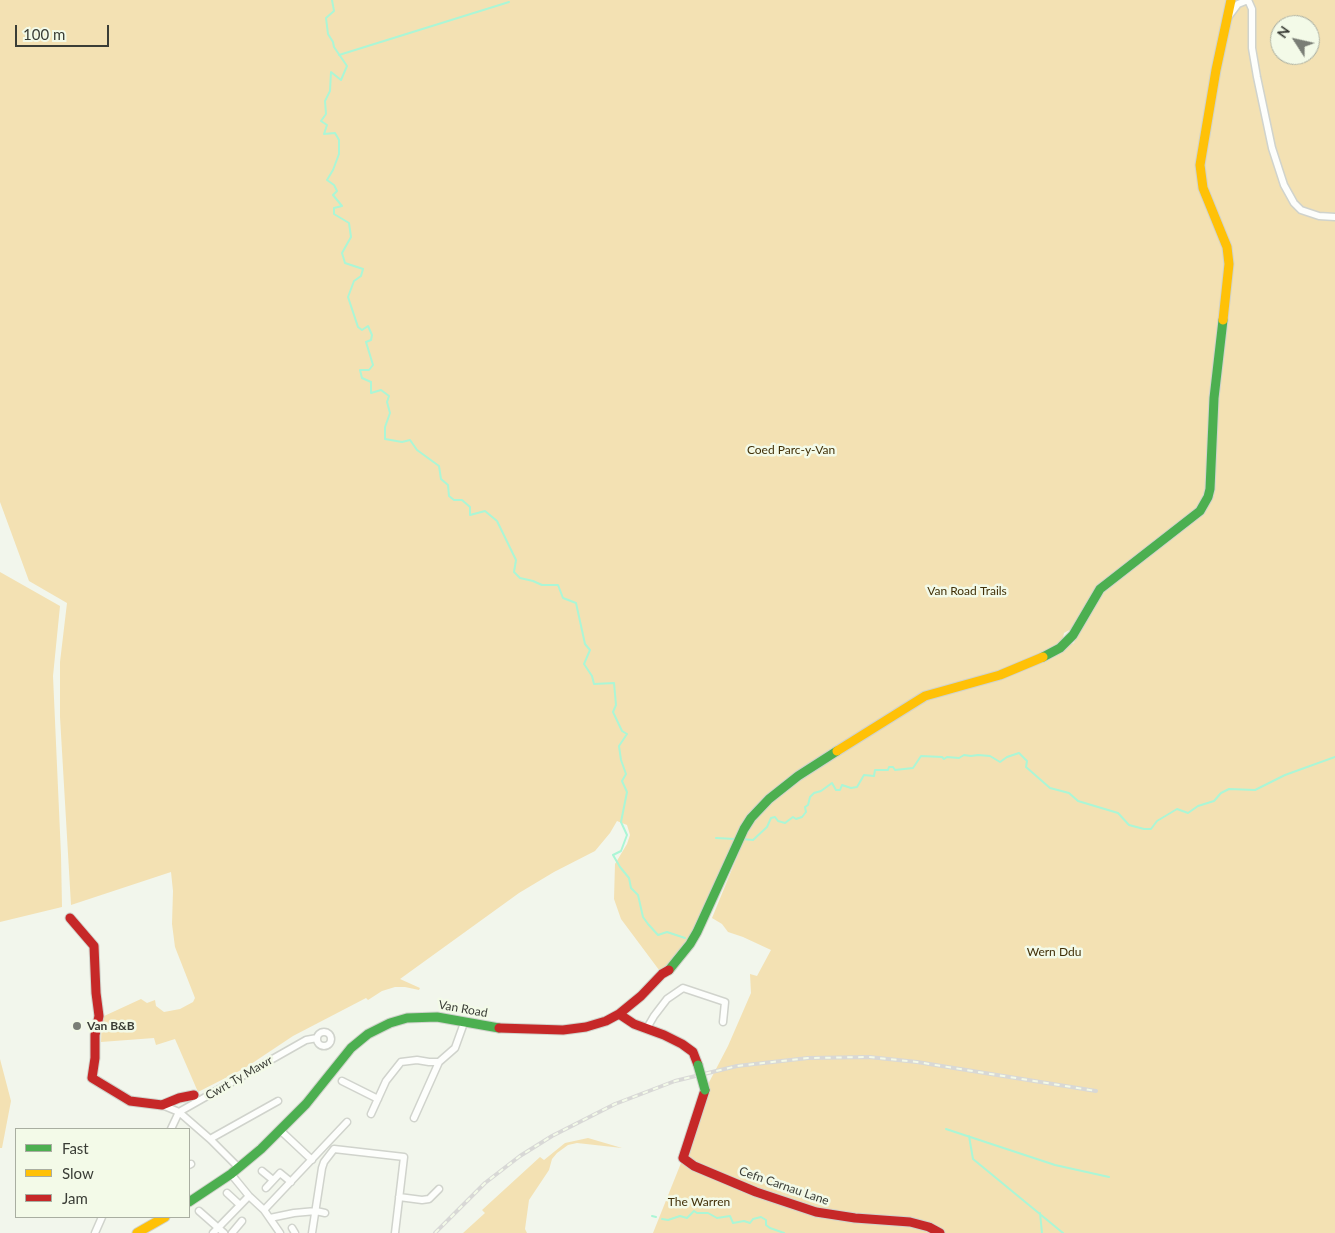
<!DOCTYPE html>
<html>
<head>
<meta charset="utf-8">
<style>
	body { margin:0 }
	#map { position:relative; width:1335px; height:1233px; overflow:hidden; background:#f2f6ec; font-family:Lato,sans-serif }
	canvas { display:block }
	.legend { position:absolute; left:15px; top:1128px; width:175px; height:90px; box-sizing:border-box; background:#f3fae8; border:1px solid #a9aea1; margin:0; padding:6px 9px; list-style:none; font-size:15px; color:#3a3d36 }
	.legend li { display:flex; align-items:center; gap:10px; height:25px }
	.legend b { width:25px; border:1px solid #a9aea1 }
	.north { position:absolute; left:1270px; top:15px; width:50px; height:50px; box-sizing:border-box; background:#f3fae8; border:1px solid #a9aea1; border-radius:50%; rotate:305deg; font-size:14px; font-weight:700; line-height:20px; text-align:center; color:#3a3d36 }
	.north::after { content:''; display:block; margin:auto; width:18px; height:22px; background:#7a7e76; clip-path:polygon(50% 0,100% 100%,50% 72%,0 100%) }
	.scale { position:absolute; left:15px; top:25px; width:94px; height:22px; box-sizing:border-box; border:2px solid #3a3d36; border-top:0; padding-left:6px; font-size:15px; line-height:18px; white-space:nowrap; color:#3a3d36; -webkit-text-stroke:4px #f3fae8; paint-order:stroke }
</style>
</head>
<body>
<div id="map">
<canvas width="1335" height="1233"></canvas>
<ul class="legend">
<li><b style="height:6px;background:#4caf50"></b>Fast</li>
<li><b style="height:6px;background:#ffc107"></b>Slow</li>
<li><b style="height:6px;background:#c62828"></b>Jam</li>
</ul>
<div class="north">N</div>
<div class="scale">100 m</div>
</div>
<script>
const g = document.querySelector('canvas').getContext('2d');
g.lineJoin = 'round';
function fill(path, color) { g.fillStyle = color; g.fill(path, 'evenodd'); }
const toPath = rows => new Path2D(rows.map(r => 'M' + r).join(''));
function strokePath(path, color, width, dash) { g.strokeStyle = color; g.lineWidth = width; g.lineCap = dash ? 'butt' : 'round'; g.setLineDash(dash || []); g.stroke(path); }
function write(font, color, halo, rows, align = 'center') {
  g.font = font + ' Lato,sans-serif'; g.lineWidth = 5; g.setLineDash([]); g.textBaseline = 'middle'; g.strokeStyle = halo; g.fillStyle = color; for (const [text, x, y, turn = 0] of rows) {
    g.save(); g.translate(x, y); g.rotate((+turn || 0) * Math.PI / 180); g.textAlign = isNaN(turn) ? turn : align; if (halo) g.strokeText(text, 0, 0); g.fillText(text, 0, 0); g.restore();
  }
}
fill(toPath([
	[0,0,1335,0,1335,1233,653,1233,683,1158,705,1090,728,1046,751,993,750,974,757,976,771,950,743,937,728,932,722,924,712,918,748,830,759,809,697,932,662,974,621,919,614,899,615,864,627,844,630,835,627,825,617,821,610,833,595,851,554,872,519,893,400,979,420,988,419,990,405,987,395,987,382,991,368,1000,366,998,293,1036,245,1068,198,1092,175,1039,156,1045,154,1038,101,1042,102,1017,141,999,147,1003,155,1000,156,1006,164,1012,180,1009,193,1002,195,998,175,947,172,924,173,891,171,872,71,905,60,717,60,662,67,603,29,581,0,502],
	[1280,25,1310,25,1310,55,1280,55],
	[1079,625,1074,643,1061,648,1064,633],
	[0,572,60,606,53,676,61,855,62,907,0,922],
	[0,1059,11,1101,2,1148,0,1148],
	[588,1138,622,1148,577,1143,568,1145,557,1153,552,1159,549,1170,529,1200,525,1229,527,1233,463,1233,485,1213,482,1210,540,1157,544,1160,565,1143]
]), '#f3e1b3');
strokePath(toPath([
	[332,0,334,11,326,18,328,34,333,42,334,47,347,66,341,80,331,72,330,91,325,101,326,114,321,121,327,125,324,134,335,133,339,140,339,154,333,170,327,180,334,185,337,191,333,195,342,206,334,208,334,214,349,223,351,237,342,253,345,263,363,269,361,276,354,281,348,297,358,327,362,330,368,326,372,335,371,340,366,342,373,365,369,370,360,370,362,378,371,382,371,393,381,390,389,396,387,402,390,413,385,427,385,439,402,442,410,440,417,450,439,466,441,479,448,485,449,496,454,500,462,500,470,507,470,515,485,511,497,521,516,560,514,572,520,578,533,581,542,585,558,585,563,598,576,603,585,644,590,650,584,664,592,676,594,684,614,683,616,705,613,712,622,731,627,734,619,746,621,760,626,774,622,781,627,792,621,822,627,835,621,851,613,855,620,867,629,878,631,888,638,895,643,917,648,924,658,935,667,932,685,938],
	[339,55,509,2],
	[716,838,735,839],
	[742,839,753,840,767,827,771,818,775,817,778,821,785,823,793,817,796,819,802,817,806,812,805,807,808,805,810,797,814,793,821,791,832,783,836,790,840,790,842,785,851,788,857,787,864,775,874,776,875,770,888,770,889,767,893,767,895,770,913,768,921,756,942,757,944,759,947,757,959,758,964,755,971,756,978,755,990,756,1000,762,1007,757,1019,753,1027,761,1026,767,1050,788,1069,793,1078,801,1118,813,1129,825,1144,829,1151,829,1157,821,1177,809,1188,813,1198,806,1214,801,1221,793,1229,789,1255,790,1285,775,1335,757],
	[946,1129,1055,1165,1109,1177],
	[969,1136,973,1159,1063,1233],
	[1040,1213,1042,1233],
	[652,1216,656,1217],
	[662,1219,668,1220,680,1216,687,1218,694,1211,697,1213,708,1213,717,1218,730,1216,733,1223,744,1221,750,1223,753,1219,761,1217,766,1220,766,1225,770,1228,784,1233]
]), '#abf6d6', 2);
const street = toPath([
	[1248,0,1252,9,1252,48,1257,77,1272,148,1284,185,1294,203,1301,210,1319,216,1335,217],
	[1229,16,1238,4,1248,0],
	[647,1028,654,1016,667,999,683,988,725,1002,723,1022],
	'317 1039a7 7 0 1 1 14 0a7 7 0 1 1-14 0Z',
	[342,1081,378,1099],
	[162,1105,179,1112,210,1139,239,1168],
	[371,1114,386,1081,401,1062,417,1060,429,1062,439,1062,455,1048,464,1023],
	[414,1118,439,1062],
	[171,1129,179,1112,306,1040,317,1038],
	[281,1131,312,1160],
	[210,1139,278,1101],
	[189,1165,191,1164],
	[262,1171,273,1180],
	[231,1174,249,1196,264,1210,280,1233],
	[266,1188,280,1173,291,1182],
	[227,1193,240,1205],
	[399,1197,422,1200,429,1199,439,1189],
	[264,1210,347,1122],
	[199,1211,224,1233],
	[270,1218,294,1213,316,1211,325,1213],
	[292,1228,295,1233],
	[95,1233,102,1217],
	[213,1233,249,1196],
	[232,1233,242,1221],
	[312,1233,322,1168,324,1162,334,1149,404,1157,395,1233]
]);
const fast = toPath([
	[1043,657,1060,648,1073,635,1100,589,1200,511,1208,497,1210,489,1214,398,1223,320],
	[669,970,690,944,697,932,744,829,751,818,769,799,798,776,837,751],
	[189,1202,231,1174,261,1149,306,1104,351,1048,368,1034,390,1023,407,1018,437,1017,499,1028]
]);
const slow = toPath([
	[1223,320,1229,264,1227,247,1203,188,1200,165,1216,70,1231,0],
	[837,751,925,696,1000,675,1043,657],
	[137,1233,165,1217]
]);
const jam = toPath([
	[70,918,94,946,96,993,99,1016,95,1035,95,1058,92,1078,130,1101,162,1105,179,1098,194,1095],
	[619,1014,634,1024,664,1035,682,1044,693,1052,698,1065],
	[499,1028,563,1030,586,1027,606,1021,619,1014,641,996,662,974,669,970],
	[705,1090,683,1158,694,1166,756,1192,816,1212,855,1218,910,1222,929,1227,940,1233]
]);
strokePath(street, '#d0d3cc', 9);
strokePath(fast, '#d0d3cc', 11);
strokePath(slow, '#d0d3cc', 11);
strokePath(jam, '#d0d3cc', 11);
strokePath(street, '#fdfefc', 6);
strokePath(fast, '#4caf50', 9);
strokePath(slow, '#ffc107', 9);
strokePath(jam, '#c62828', 9);
const rail = toPath([
	[435,1233,485,1183,520,1156,552,1136,615,1104,675,1081,737,1066,808,1058,869,1057,917,1062,1096,1091]
]);
strokePath(rail, '#d8d8d6', 4);
strokePath(rail, '#f3fae8', 2, [5.5]);
const fastBridge = toPath([
	[698,1065,705,1090]
]);
strokePath(fastBridge, '#d0d3cc', 11, []);
strokePath(fastBridge, '#4caf50', 9);
for (const [x, y, r, color] of [
	[77,1026,5,"#7a7e76"]
]) { const dot = new Path2D(); dot.arc(x, y, r, 0, 2 * Math.PI); g.fillStyle = color; g.fill(dot); strokePath(dot, '#f3fae8', 2); }
write('12px', '#413008', '#f3fae8', [
	["Coed Parc-y-Van",791,450],
	["Van Road Trails",967,591],
	["Wern Ddu",1054,952],
	["The Warren",699,1202]
]);
write('12px', '#3a3d36', '#f3fae8', [
	["Van Road",463,1009,10],
	["Cwrt Ty Mawr",239,1078,-30],
	["Cefn Carnau Lane",784,1186,19]
]);
write('bold 12px', '#3a3d36', '#f3fae8', [
	["Van B&B",87,1026]
], 'left');
</script>
</body>
</html>
